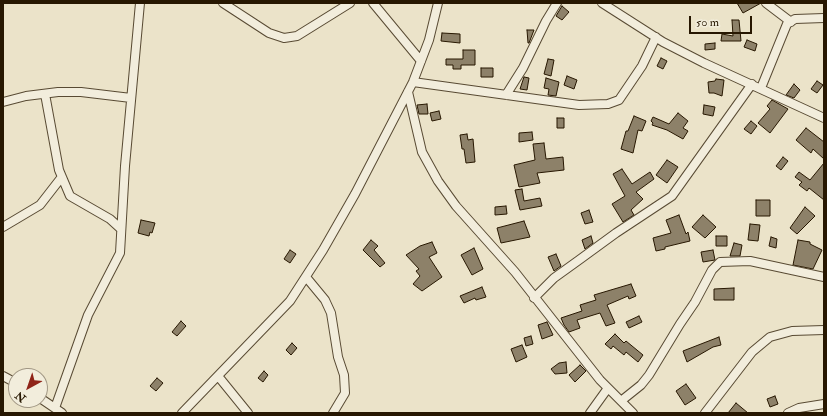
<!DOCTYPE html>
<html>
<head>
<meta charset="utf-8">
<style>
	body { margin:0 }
	#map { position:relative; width:827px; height:416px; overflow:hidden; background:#ebe3c9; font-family:"IM FELL Double Pica",serif }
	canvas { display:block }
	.frame { position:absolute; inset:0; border:4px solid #271701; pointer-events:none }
	.north { position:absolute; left:8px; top:368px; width:40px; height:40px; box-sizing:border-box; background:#f2eddc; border:1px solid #a19784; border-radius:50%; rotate:220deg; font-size:11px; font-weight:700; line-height:16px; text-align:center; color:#271701 }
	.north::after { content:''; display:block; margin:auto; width:14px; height:18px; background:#8f2418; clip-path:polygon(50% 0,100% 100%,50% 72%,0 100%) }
	.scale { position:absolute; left:689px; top:16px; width:63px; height:18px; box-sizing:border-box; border:2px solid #271701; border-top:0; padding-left:5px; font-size:12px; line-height:14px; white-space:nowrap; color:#271701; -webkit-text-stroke:3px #f2eddc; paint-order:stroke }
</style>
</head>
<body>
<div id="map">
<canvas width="827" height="416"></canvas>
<div class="frame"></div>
<div class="north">N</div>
<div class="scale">50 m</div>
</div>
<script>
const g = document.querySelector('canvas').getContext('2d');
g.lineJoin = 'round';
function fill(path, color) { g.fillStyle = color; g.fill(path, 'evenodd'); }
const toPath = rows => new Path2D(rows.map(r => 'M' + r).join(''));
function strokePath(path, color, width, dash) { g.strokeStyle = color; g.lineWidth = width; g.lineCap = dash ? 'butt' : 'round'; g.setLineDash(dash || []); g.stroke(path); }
const building = toPath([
	[737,3,761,3,743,13,737,3],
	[562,6,569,12,562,20,556,16,562,6],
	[732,20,739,20,741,41,721,41,722,34,733,36,732,20],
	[527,30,534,30,529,43,528,43,527,30],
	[442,33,460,34,460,43,441,41,442,33],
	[747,40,757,44,755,51,744,47,747,40],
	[715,43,715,49,705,50,705,44,715,43],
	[463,50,475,50,475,65,461,65,461,69,453,69,453,65,446,65,446,59,463,59,463,50],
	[661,58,667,61,663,69,657,66,661,58],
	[548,59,554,60,551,76,544,74,548,59],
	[481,68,493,68,493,77,481,77,481,68],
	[567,76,577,80,574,89,564,85,567,76],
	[524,77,529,78,527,90,520,89,524,77],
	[546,78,559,82,556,96,548,95,549,89,544,88,546,78],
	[716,79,724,80,722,96,714,93,709,93,708,82,715,81,716,79],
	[817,81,823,85,817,93,811,89,817,81],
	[794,84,800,90,794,98,786,95,794,84],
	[772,100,788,109,770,133,758,123,770,109,767,106,772,100],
	[427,104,428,114,419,114,417,105,427,104],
	[704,105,715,107,713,116,703,114,704,105],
	[439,111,441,119,432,121,430,113,439,111],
	[678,113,688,121,683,128,688,131,683,139,667,130,652,125,653,123,651,121,653,117,669,124,678,113],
	[634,116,646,121,642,131,638,130,633,153,621,149,626,131,628,131,634,116],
	[557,118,564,118,564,128,557,128,557,118],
	[751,121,757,126,751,134,744,129,751,121],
	[806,128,824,142,824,159,813,149,811,153,796,140,806,128],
	[532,132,533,140,519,142,519,133,532,132],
	[467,134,468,140,473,139,475,162,466,163,464,149,462,149,460,135,467,134],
	[544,143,546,159,563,157,564,170,537,173,540,183,519,187,514,165,535,160,533,144,544,143],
	[783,157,788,161,781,170,776,166,783,157],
	[667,160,678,167,667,183,656,175,667,160],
	[824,163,824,200,809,188,807,191,799,185,802,182,795,177,799,172,810,180,824,163],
	[622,169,632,184,650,172,654,179,636,192,643,199,631,210,634,215,623,222,612,204,625,196,613,174,622,169],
	[522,189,524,201,540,198,542,206,520,210,515,190,522,189],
	[756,200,770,200,770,216,756,216,756,200],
	[506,206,507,214,495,215,495,207,506,206],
	[805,207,815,216,797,234,790,228,805,207],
	[589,210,593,222,585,224,581,213,589,210],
	[679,215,686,234,688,232,690,241,665,247,665,249,656,251,653,238,671,233,666,220,679,215],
	[703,215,716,227,705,238,692,227,703,215],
	[141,220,155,223,152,233,150,232,149,236,138,233,141,220],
	[524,221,530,237,501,243,497,228,524,221],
	[750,224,760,225,758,241,748,240,750,224],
	[591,236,593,243,585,249,582,240,591,236],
	[716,236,727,236,727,246,716,246,716,236],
	[771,237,777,239,776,248,769,246,771,237],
	[371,240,378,246,374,250,385,263,380,267,363,250,371,240],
	[798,240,810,242,810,244,822,250,813,269,793,265,798,240],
	[432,242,437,253,429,257,442,277,422,291,413,284,420,276,416,271,419,269,406,255,420,246,432,242],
	[734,243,742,245,740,256,730,256,734,243],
	[474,248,483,269,472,275,461,255,474,248],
	[290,250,296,254,290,263,284,259,290,250],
	[713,250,715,260,703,262,701,252,713,250],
	[556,254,561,266,554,271,548,257,556,254],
	[631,284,636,296,629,299,628,296,607,305,615,323,606,326,600,313,577,320,580,328,569,332,564,325,561,318,582,311,580,305,596,300,594,295,631,284],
	[482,287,486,297,476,300,475,298,464,303,460,296,482,287],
	[734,288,734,300,714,300,714,289,734,288],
	[639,316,642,322,629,328,626,322,639,316],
	[181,321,186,326,177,336,172,332,181,321],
	[547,322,553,335,542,339,538,325,547,322],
	[615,334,624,343,626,341,643,355,638,362,626,352,624,355,613,346,611,349,605,344,615,334],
	[531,336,533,344,526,346,524,338,531,336],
	[719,337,721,345,713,347,687,362,683,351,719,337],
	[292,343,297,348,291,355,286,350,292,343],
	[522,345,527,357,516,362,511,349,522,345],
	[566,362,567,373,555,374,551,369,559,363,566,362],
	[580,365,586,371,575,382,569,375,580,365],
	[264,371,268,375,263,382,258,378,264,371],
	[157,378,163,383,156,391,150,386,157,378],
	[686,384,696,398,685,405,676,391,686,384],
	[775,396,778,404,770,407,767,399,775,396],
	[736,403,748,413,728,413,736,403]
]);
fill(building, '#8d8169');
strokePath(building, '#271701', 1);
const street = toPath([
	[223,3,269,33,284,38,297,36,350,3],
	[373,3,421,61],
	[602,3,663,42,704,63,824,118],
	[766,3,791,22],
	[413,82,579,105,608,104,619,100,642,66,656,37],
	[761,88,787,24,795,19,824,18],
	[408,92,422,152,438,181,456,206,515,272,600,380,633,413],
	[45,94,59,170,70,196,110,219,121,229],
	[506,95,523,68,546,21,557,3],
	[3,102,26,96,58,92,81,92,131,98],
	[3,227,40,205,61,178],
	[306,277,325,300,331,313,338,357,344,375,345,393,333,413],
	[534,298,554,278,579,260,616,233,672,196,752,84],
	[3,376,16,383],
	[218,376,248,413],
	[40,398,62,413],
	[621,401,641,385,649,375,680,324,695,302,712,270,720,262,750,261,824,277],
	[55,408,88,315,120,253,125,166,140,3],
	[182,413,290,301,323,250,355,194,413,82,429,40,438,3],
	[590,413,608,388],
	[705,413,752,352,770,337,792,331,824,330],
	[788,413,799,408,824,404]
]);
strokePath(street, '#584a33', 10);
strokePath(street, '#f2eddc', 8);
</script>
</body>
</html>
